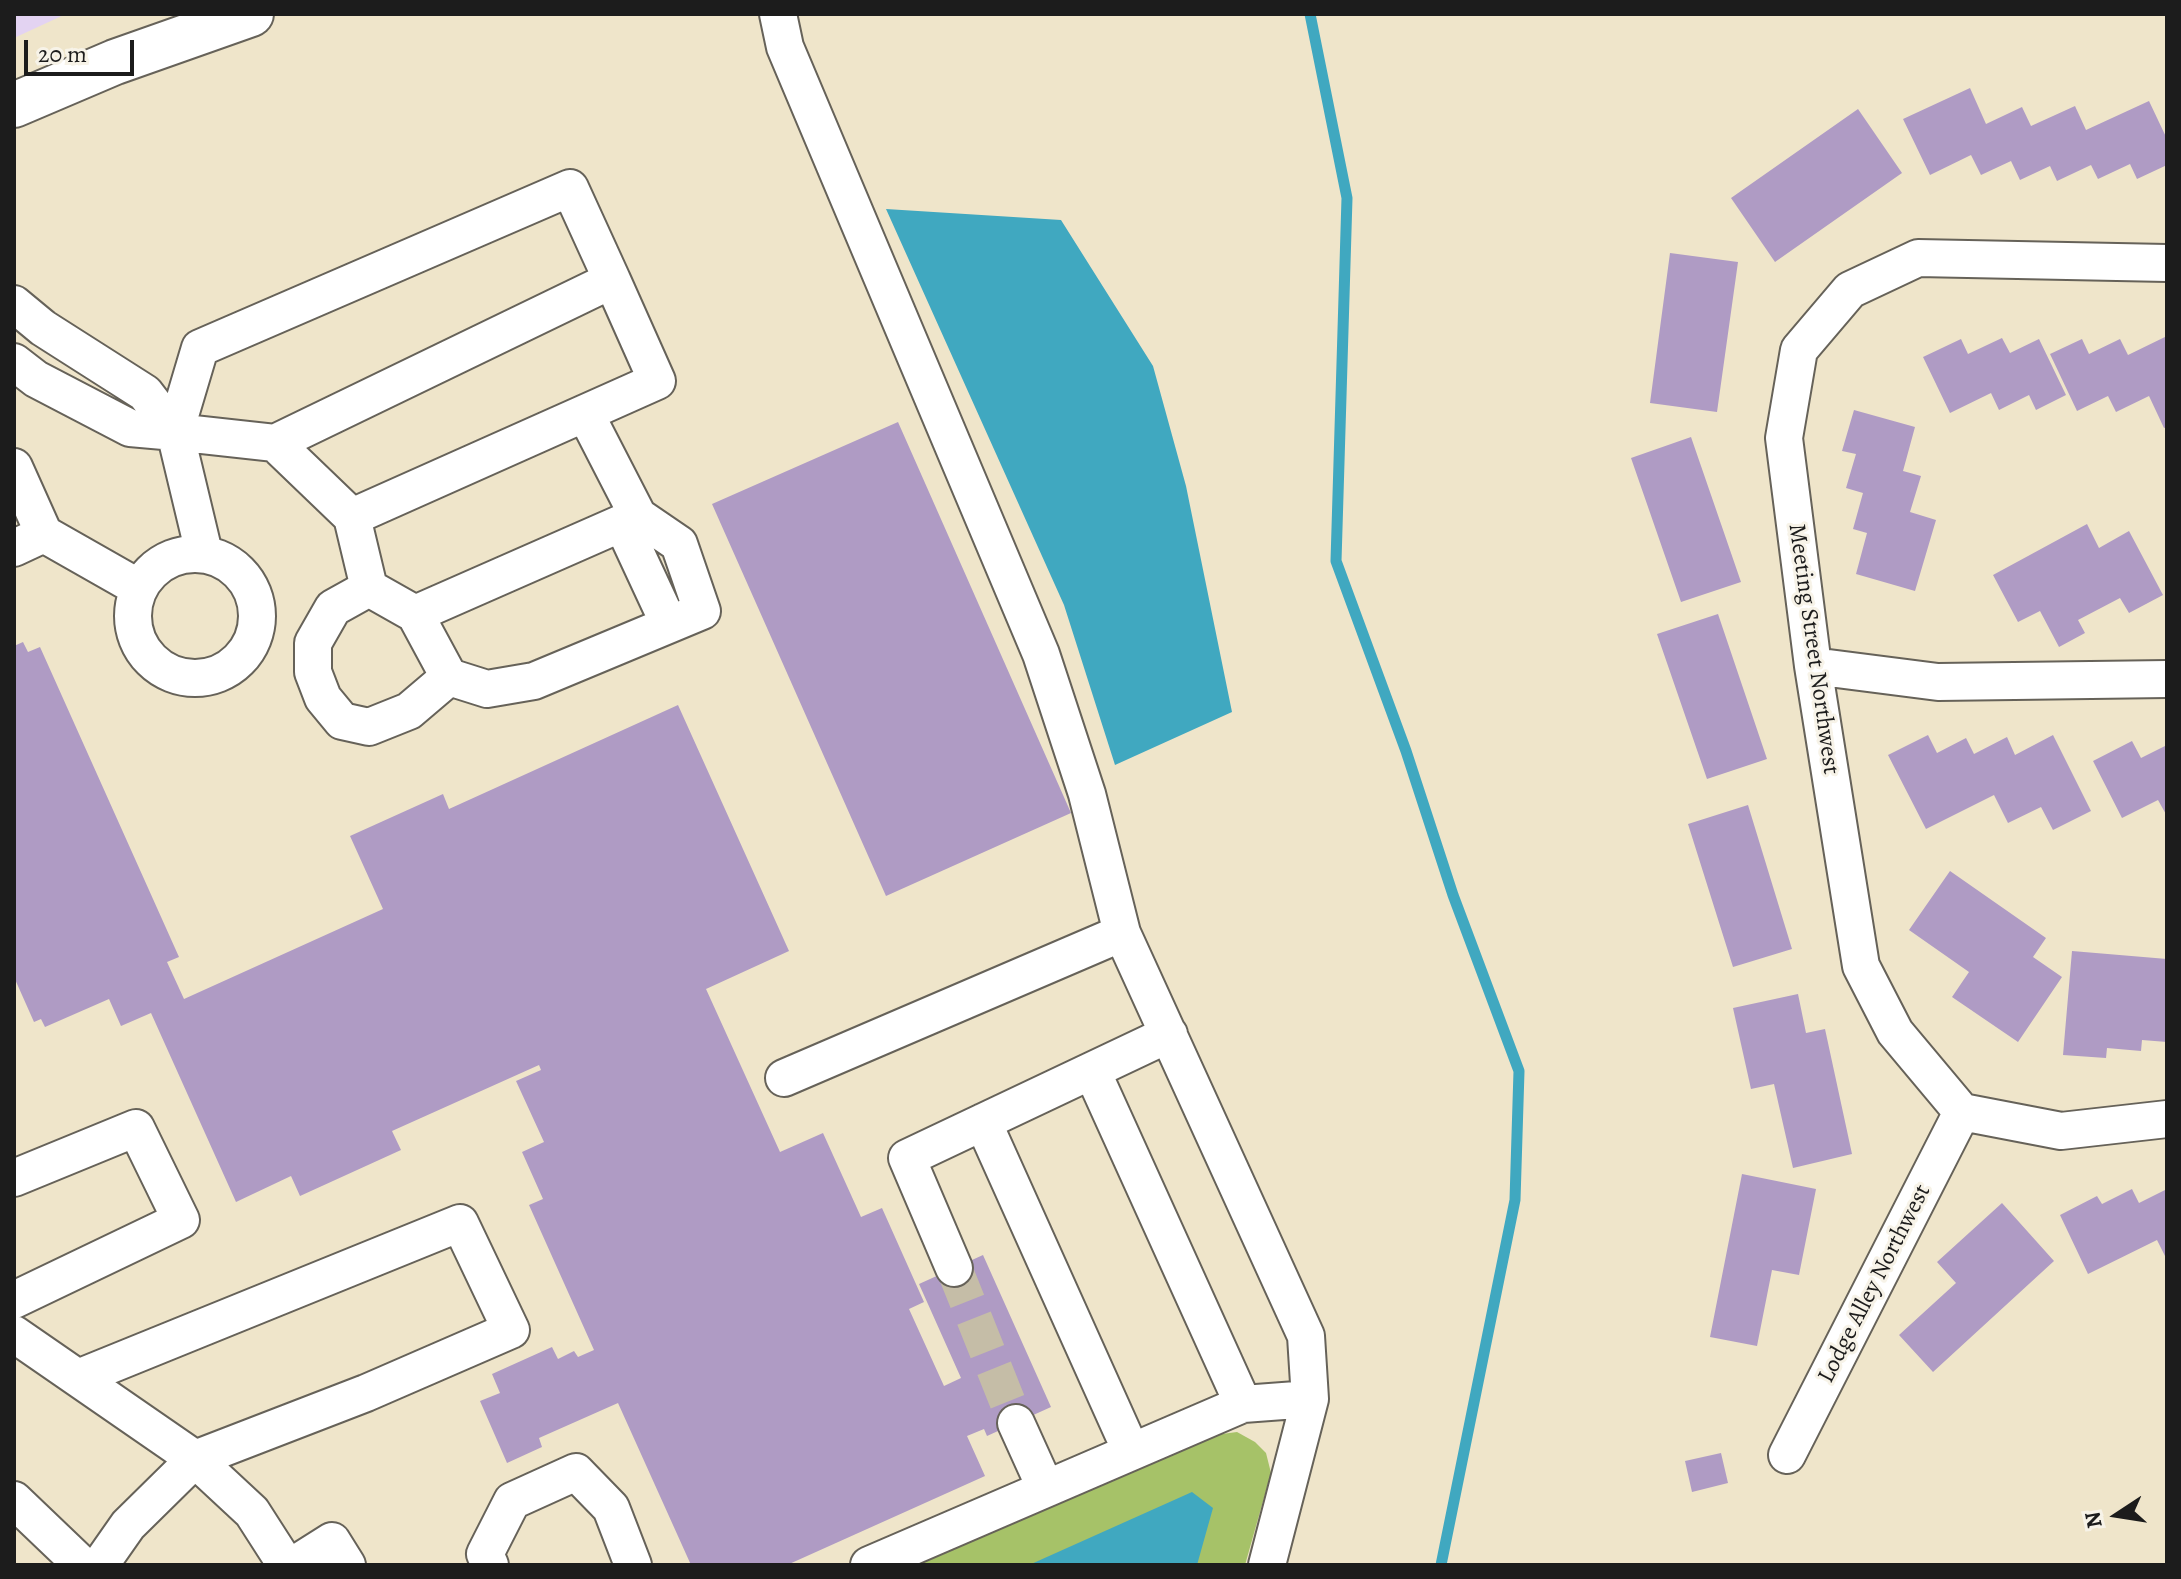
<!DOCTYPE html>
<html>
<head>
<meta charset="utf-8">
<style>
	body { margin:0 }
	#map { position:relative; width:2181px; height:1579px; overflow:hidden; background:#efe5ca; font-family:Alegreya,serif }
	canvas { display:block }
	.frame { position:absolute; inset:0; border:16px solid #1c1c1c; pointer-events:none }
	.north { position:absolute; left:2077px; top:1475px; width:80px; height:80px; -webkit-text-stroke:6px #f7f3e8; paint-order:stroke; rotate:258deg; font-size:22px; font-weight:700; line-height:32px; text-align:center; color:#1c1c1c }
	.north::after { content:''; display:block; margin:auto; width:28px; height:36px; background:#1c1c1c; clip-path:polygon(50% 0,100% 100%,50% 72%,0 100%) }
	.scale { position:absolute; left:24px; top:40px; width:110px; height:36px; box-sizing:border-box; border:4px solid #1c1c1c; border-top:0; padding-left:10px; font-size:24px; line-height:28px; white-space:nowrap; color:#1c1c1c; -webkit-text-stroke:6px #f7f3e8; paint-order:stroke }
</style>
</head>
<body>
<div id="map">
<canvas width="2181" height="1579"></canvas>
<div class="frame"></div>
<div class="north">N</div>
<div class="scale">20 m</div>
</div>
<script>
const g = document.querySelector('canvas').getContext('2d');
g.lineJoin = 'round';
function fill(path, color) { g.fillStyle = color; g.fill(path, 'evenodd'); }
const toPath = rows => new Path2D(rows.map(r => 'M' + r).join(''));
function strokePath(path, color, width, dash) { g.strokeStyle = color; g.lineWidth = width; g.lineCap = dash ? 'butt' : 'round'; g.setLineDash(dash || []); g.stroke(path); }
function write(font, color, halo, rows, align = 'center') {
  g.font = font + ' Alegreya,serif'; g.lineWidth = 6; g.setLineDash([]); g.textBaseline = 'middle'; g.strokeStyle = halo; g.fillStyle = color; for (const [text, x, y, turn = 0] of rows) {
    g.save(); g.translate(x, y); g.rotate((+turn || 0) * Math.PI / 180); g.textAlign = isNaN(turn) ? turn : align; if (halo) g.strokeText(text, 0, 0); g.fillText(text, 0, 0); g.restore();
  }
}
fill(toPath([
	[14,14,66,14,14,38]
]), '#e3d3f2');
fill(toPath([
	[1237,1432,1255,1442,1266,1453,1271,1473,1245,1565,918,1565,934,1556,1207,1436]
]), '#a6c268');
fill(toPath([
	[886,209,1061,220,1153,366,1186,486,1232,712,1115,765,1064,605],
	[1192,1492,1213,1508,1197,1565,1029,1565]
]), '#40a8c0');
strokePath(toPath([
	[1310,14,1347,198,1336,561,1406,751,1453,895,1519,1071,1515,1200,1441,1565]
]), '#40a8c0', 11);
fill(toPath([
	[1970,88,1986,124,2022,107,2031,126,2075,106,2086,130,2149,101,2167,139,2167,165,2137,179,2130,164,2098,179,2091,165,2057,181,2050,166,2020,180,2011,161,1981,175,1971,155,1930,175,1903,119],
	[1858,109,1902,173,1775,262,1731,198],
	[1670,253,1738,262,1717,412,1650,403],
	[2167,336,2167,427,2164,428,2149,396,2116,412,2108,396,2077,411,2050,354,2082,339,2089,354,2120,339,2128,355],
	[2002,338,2010,353,2039,339,2066,395,2036,410,2029,395,1999,410,1991,393,1950,413,1923,357,1961,339,1968,354],
	[1854,410,1915,427,1903,471,1921,476,1910,512,1936,520,1915,591,1856,574,1867,533,1853,529,1863,493,1846,488,1856,454,1842,451],
	[898,422,1071,813,886,896,712,504],
	[1691,437,1741,582,1681,602,1631,458],
	[2087,524,2099,548,2129,531,2163,595,2129,613,2120,598,2078,620,2085,633,2059,647,2040,611,2018,622,1993,575],
	[1718,614,1767,759,1707,779,1657,634],
	[23,642,28,652,40,647,179,957,167,962,184,999,383,909,350,836,443,794,449,809,678,705,789,951,706,989,780,1152,823,1133,861,1217,882,1208,924,1302,909,1309,944,1386,961,1378,919,1284,983,1255,1051,1407,987,1436,984,1429,967,1436,985,1476,787,1565,691,1565,618,1403,539,1438,542,1447,507,1463,480,1401,500,1393,492,1374,552,1347,558,1359,574,1351,578,1357,594,1350,529,1205,543,1199,522,1152,544,1142,516,1081,541,1070,539,1065,392,1131,401,1150,300,1196,291,1176,236,1202,151,1013,121,1026,109,999,45,1027,41,1019,34,1022,14,977,14,646],
	[1928,735,1937,753,1966,738,1974,754,2007,737,2015,755,2053,735,2091,811,2053,830,2041,807,2008,823,1994,795,1926,829,1888,755],
	[2132,741,2141,758,2167,745,2167,816,2158,800,2122,818,2093,761],
	[1748,805,1792,949,1733,967,1688,824],
	[1950,871,2046,938,2033,957,2062,977,2018,1042,1952,997,1969,972,1909,930],
	[2072,951,2167,959,2167,1042,2142,1040,2141,1051,2107,1048,2106,1058,2063,1055],
	[1798,994,1806,1033,1825,1029,1852,1154,1793,1168,1774,1084,1751,1089,1733,1008],
	[1742,1174,1816,1189,1799,1275,1772,1270,1757,1346,1710,1337],
	[2132,1189,2139,1203,2167,1189,2167,1255,2165,1256,2157,1240,2088,1274,2060,1215,2097,1196,2102,1204],
	[2002,1203,2054,1261,1933,1372,1899,1335,1956,1283,1937,1262],
	[1721,1453,1728,1483,1692,1492,1685,1461]
]), '#af9bc4');
strokePath(toPath([
	[954,1268,1016,1423]
]), '#c5bda7', 36, [36, 18]);
const minor = toPath([
	[778,14,785,47,1041,654,1087,794,1122,933,1306,1336,1310,1399,1267,1565],
	[2167,263,1918,258,1850,290,1799,350,1784,438,1813,666,1861,966,1895,1032,1962,1112,2061,1131,2167,1119],
	[14,304,43,328,145,393,175,432],
	[14,362,36,379,130,428,175,432],
	[175,432,200,348,570,188,612,280,275,443,175,432,204,553],
	[275,443,352,517,657,381,612,280],
	[14,467,44,534,14,548],
	[352,517,369,588,415,614,622,523,638,516,585,413],
	[622,523,669,624],
	[44,534,139,588],
	'133 616a62 62 0 1 1 124 0a62 62 0 1 1-124 0Z',
	[369,588,333,608,313,643,313,672,323,698,342,721,369,727,409,711,449,677],
	[415,614,449,677,487,689,534,681,702,611,679,544,638,516],
	[1813,666,1938,682,2167,679],
	[1092,1071,1243,1404],
	[784,1078,1122,933],
	[983,1122,1131,1451],
	[14,1178,136,1128,181,1220,14,1300],
	[954,1268,907,1158,1169,1034],
	[14,1334,195,1459,128,1525,100,1565],
	[78,1378,460,1223,511,1330,366,1393,195,1459,252,1512,286,1565],
	[1016,1423,1045,1487],
	[1787,1455,1962,1112],
	[14,1500,82,1565],
	[294,1565,332,1541,347,1565],
	[490,1565,485,1554,512,1501,576,1472,611,1508,633,1565],
	[869,1565,1243,1404,1310,1399]
]);
const highway = toPath([
	[14,105,115,62,251,14]
]);
strokePath(minor, '#666259', 40);
strokePath(highway, '#666259', 48);
strokePath(minor, '#fff', 36);
strokePath(highway, '#fff', 44);
write('24px', '#1c1c1c', '#f7f3e8', [
	["Meeting Street Northwest",1813,649,82],
	["Lodge Alley Northwest",1875,1284,-63]
]);
</script>
</body>
</html>
